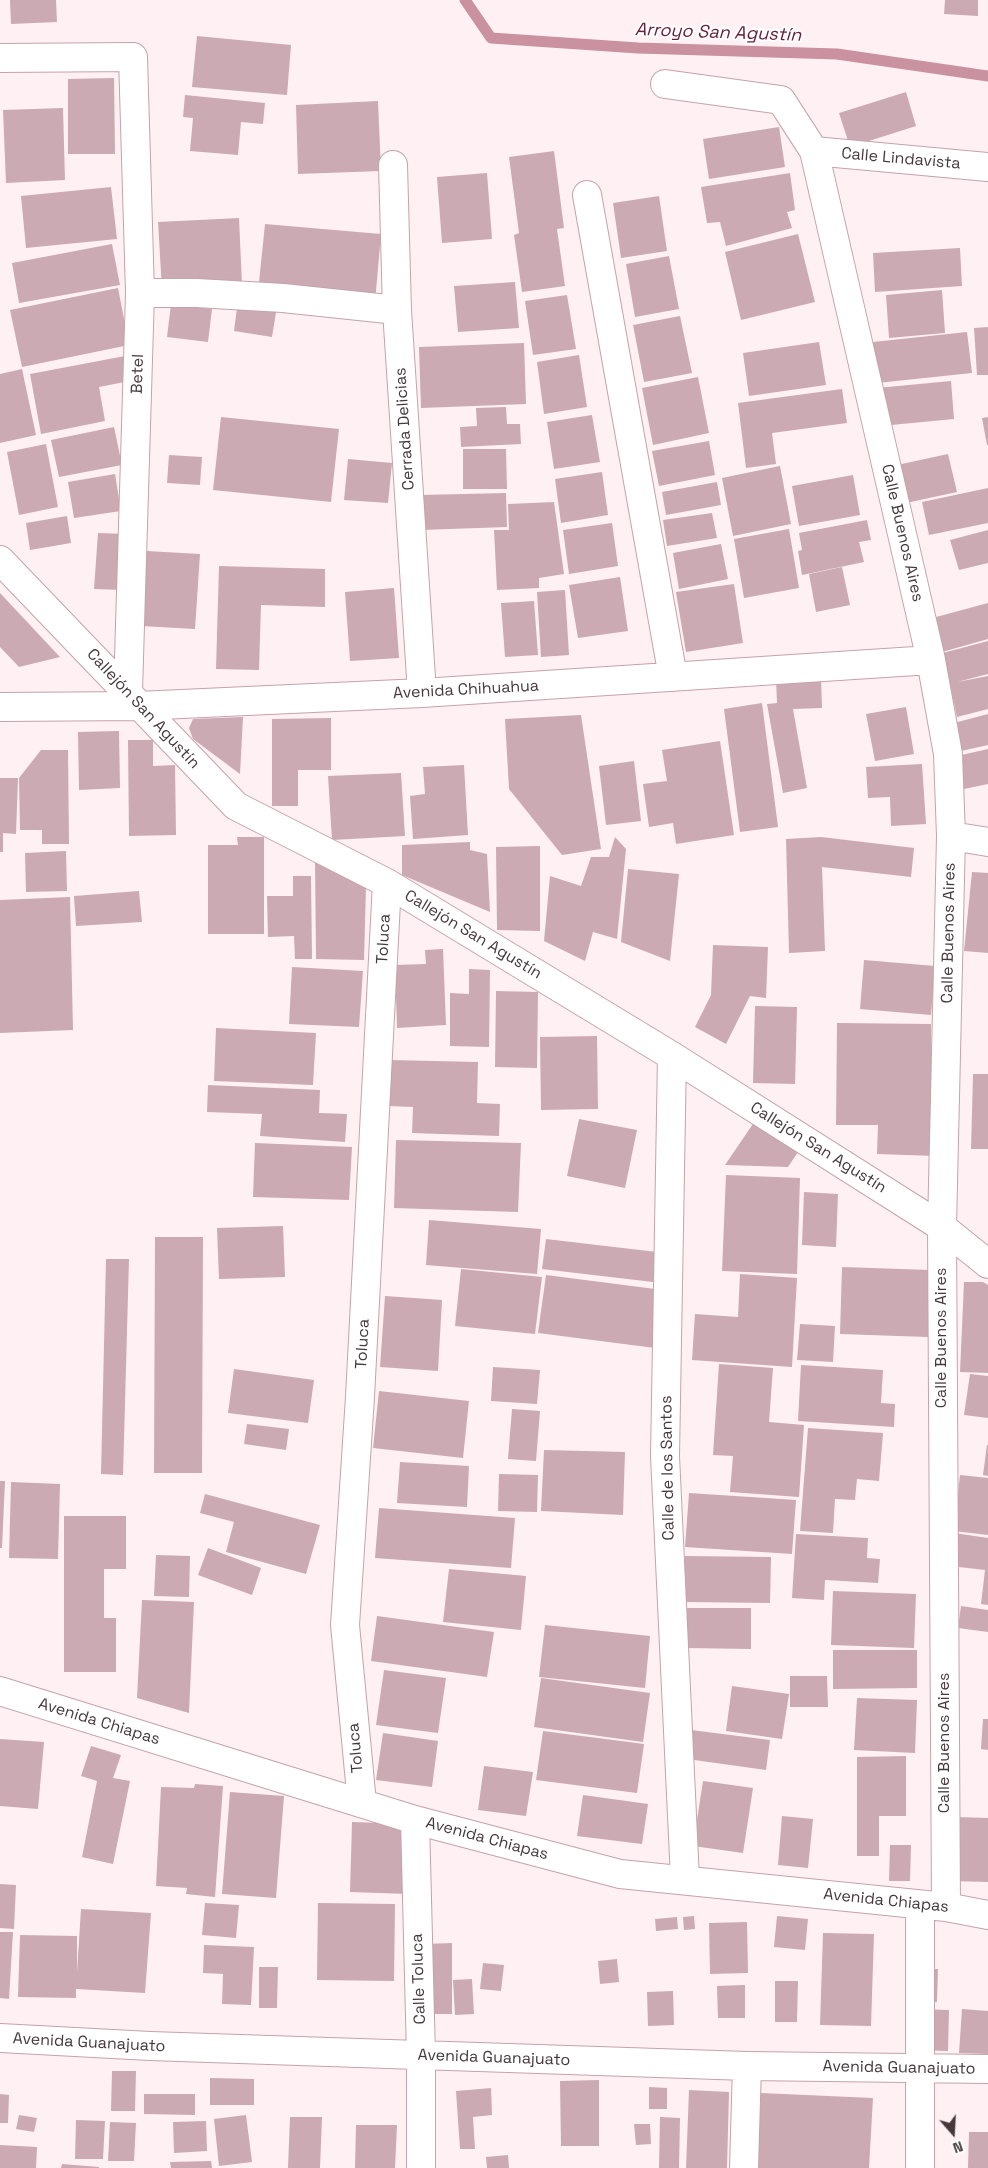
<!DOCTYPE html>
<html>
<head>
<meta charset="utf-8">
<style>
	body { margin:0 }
	#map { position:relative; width:988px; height:2168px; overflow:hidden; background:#fff0f4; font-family:"Space Grotesk",sans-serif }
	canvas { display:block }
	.north { position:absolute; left:928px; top:2108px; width:50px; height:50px; -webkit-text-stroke:4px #fff; paint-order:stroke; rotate:161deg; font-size:14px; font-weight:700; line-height:20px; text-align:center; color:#46383c }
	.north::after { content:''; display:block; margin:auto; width:18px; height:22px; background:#46383c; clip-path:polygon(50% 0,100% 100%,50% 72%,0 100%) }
</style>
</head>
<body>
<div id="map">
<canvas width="988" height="2168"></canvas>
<div class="north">N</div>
</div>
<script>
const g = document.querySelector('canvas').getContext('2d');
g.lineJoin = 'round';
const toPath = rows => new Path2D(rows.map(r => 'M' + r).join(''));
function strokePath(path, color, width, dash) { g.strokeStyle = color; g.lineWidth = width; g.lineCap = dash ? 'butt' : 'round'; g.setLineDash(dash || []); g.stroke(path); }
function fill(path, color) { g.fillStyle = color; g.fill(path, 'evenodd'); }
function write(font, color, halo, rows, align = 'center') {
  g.font = font + ' "Space Grotesk",sans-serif'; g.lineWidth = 4; g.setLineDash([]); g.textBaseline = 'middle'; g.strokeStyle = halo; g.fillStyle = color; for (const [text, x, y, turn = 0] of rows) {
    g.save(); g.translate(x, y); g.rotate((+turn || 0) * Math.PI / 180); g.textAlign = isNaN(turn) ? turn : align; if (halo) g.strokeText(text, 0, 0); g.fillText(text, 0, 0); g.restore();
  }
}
strokePath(toPath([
	[465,0,491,38,638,48,837,54,988,76]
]), '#ca91a0', 11);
fill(toPath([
	[10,0,56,0,57,22,11,24],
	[945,0,978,0,978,16,944,14],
	[197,36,291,45,287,95,192,87],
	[114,78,115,154,68,154,68,79],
	[906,92,916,126,850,147,839,113],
	[185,95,265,103,263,124,241,122,238,155,190,151,193,118,183,117],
	[378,101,381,171,298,174,296,105],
	[63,108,65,180,6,183,3,110],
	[779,127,785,167,709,179,703,139],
	[554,151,564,228,557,229,565,286,522,292,514,235,519,233,509,157],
	[487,173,492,239,442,243,437,177],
	[790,173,795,210,787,212,792,228,726,246,720,222,707,223,701,187],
	[111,187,117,239,26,248,21,196],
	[659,196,667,251,621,258,613,203],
	[239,218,242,285,162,290,158,222],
	[265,224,381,234,375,302,258,292],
	[798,234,815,302,741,320,725,252],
	[112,244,120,285,19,303,12,263],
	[960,248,962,286,875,292,873,253],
	[669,256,679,309,635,317,626,264],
	[515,282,519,328,458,332,454,286],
	[118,288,129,345,22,367,10,310],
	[942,290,945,333,889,338,886,295],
	[567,295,576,349,533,355,525,301],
	[238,300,277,306,272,337,234,331],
	[171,304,212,309,208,342,167,337],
	[680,316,692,373,644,382,633,325],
	[988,327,988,375,977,375,974,328],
	[967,332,972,373,877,383,873,342],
	[819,342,826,385,749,396,743,353],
	[524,343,526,404,421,408,419,347],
	[579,355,587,407,544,414,537,362],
	[125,356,130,381,99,387,105,421,41,434,30,374],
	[22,369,36,435,0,443,0,374],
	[698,377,709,433,653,445,642,388],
	[951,381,954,419,881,426,877,388],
	[842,389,847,423,772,433,776,464,746,468,738,403],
	[506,407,507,424,520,424,521,444,461,447,460,427,477,426,476,408],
	[592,415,600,462,554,469,547,422],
	[221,417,339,429,331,502,213,490],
	[988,417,988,445,987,445,982,418],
	[114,427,122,465,59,477,51,440],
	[709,441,715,475,659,486,652,451],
	[46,444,58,507,19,515,7,452],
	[463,449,506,449,507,489,463,489],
	[948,454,957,492,906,503,897,465],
	[169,455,202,457,200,485,167,483],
	[348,459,392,463,388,503,344,500],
	[780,466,791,524,733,536,722,478],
	[602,472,608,515,561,523,555,479],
	[115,474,121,511,74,518,68,482],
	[853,475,860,515,799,526,792,486],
	[717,482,721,505,666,515,662,492],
	[988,488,988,523,929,535,922,502],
	[506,493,507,527,421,530,421,495],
	[554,502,564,574,539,578,539,588,497,590,494,530,509,530,508,504],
	[712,513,717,538,667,546,663,520],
	[67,516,71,543,30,550,26,523],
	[867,520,871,540,859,542,864,562,802,575,798,551,802,550,799,533],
	[612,523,618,566,569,574,563,530],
	[789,529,799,588,744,598,734,539],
	[988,530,988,563,959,570,950,540],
	[98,533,126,534,123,590,94,589],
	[721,544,728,579,679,589,673,553],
	[147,551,200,554,195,629,141,626],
	[219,566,325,569,325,607,261,605,259,670,216,669],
	[842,567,850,605,816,612,809,574],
	[620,577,628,631,578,638,569,585],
	[734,584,743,643,686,652,676,592],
	[394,588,399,658,350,661,345,592],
	[565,590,569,655,541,657,537,592],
	[0,593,60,657,19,667,0,647],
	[534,601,538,655,505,657,501,603],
	[988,603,988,639,935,654,925,620],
	[988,641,988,674,957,682,988,676,988,709,957,717,950,684,947,685,939,654],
	[821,678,822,708,793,709,807,788,783,793,767,704,777,703,776,679],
	[762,703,778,827,740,832,724,709],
	[906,707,914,754,875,761,866,714],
	[988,714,988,745,957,752,950,724],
	[581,715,601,849,562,855,509,789,505,719],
	[243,717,240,774,193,739,189,728,193,719],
	[331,718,331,770,298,770,298,806,272,806,272,719],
	[119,731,120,788,79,790,78,732],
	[128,740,153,740,153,766,175,765,176,835,129,836],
	[720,741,734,835,676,844,673,823,649,827,643,784,667,781,662,750],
	[988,749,988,784,964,789,957,756],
	[41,750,68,750,69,844,42,844,42,830,20,830,19,778],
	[634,761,641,821,606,825,599,766],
	[922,764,926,824,891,826,890,797,868,798,866,767],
	[464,765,468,835,413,839,410,796,425,794,423,767],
	[401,773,405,836,332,840,328,776],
	[0,778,18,778,16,834,3,833,3,852,0,852],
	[237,837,264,837,264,934,208,934,208,845,238,845],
	[615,837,626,849,617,939,593,932,585,961,544,941,550,876,581,886,591,857,609,857],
	[821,837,914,848,911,877,822,867,825,951,789,953,786,839],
	[470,842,470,850,487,854,490,912,402,875,402,845],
	[540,846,540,931,497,930,496,847],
	[66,851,67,891,26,892,25,853],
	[315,860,366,886,364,960,316,959],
	[628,869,679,874,670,961,621,942],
	[972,872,988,873,988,953,964,951],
	[293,876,311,876,312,959,295,959,294,936,268,937,267,896,293,896],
	[139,891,142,922,76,926,74,896],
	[70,897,73,1030,0,1033,0,900],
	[713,945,768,947,766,998,750,996,726,1044,695,1027,711,995],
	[443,949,446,1025,397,1028,395,965,426,964,425,950],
	[864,960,935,966,931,1015,860,1009],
	[292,967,363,971,359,1027,289,1024],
	[469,969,490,970,489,1047,450,1046,450,993,469,994],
	[496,991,538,992,537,1068,495,1067],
	[755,1006,797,1007,795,1084,753,1083],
	[837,1023,931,1024,931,1099,936,1099,935,1156,877,1154,878,1125,836,1125],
	[216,1028,316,1033,313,1085,214,1081],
	[597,1036,598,1109,541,1110,540,1037],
	[390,1060,478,1062,477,1103,500,1104,499,1136,412,1133,413,1107,388,1106],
	[973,1074,988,1074,988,1149,971,1149],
	[208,1085,320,1090,319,1113,347,1114,345,1142,260,1136,262,1114,207,1112],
	[757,1118,802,1146,788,1167,725,1165],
	[579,1119,637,1130,625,1188,567,1176],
	[396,1140,521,1143,518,1212,394,1208],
	[255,1143,352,1147,349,1200,253,1197],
	[726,1175,800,1178,797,1274,722,1271],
	[804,1192,838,1194,836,1247,802,1245],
	[429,1220,541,1229,537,1274,426,1265],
	[283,1226,285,1277,219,1279,217,1228],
	[155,1237,203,1237,202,1473,154,1473],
	[546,1239,657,1252,653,1282,542,1269],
	[106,1259,129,1259,123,1475,101,1474],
	[842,1267,931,1270,928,1337,840,1334],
	[461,1269,542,1277,535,1334,455,1326],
	[740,1274,797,1278,792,1367,692,1360,695,1314,738,1317],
	[546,1275,663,1290,655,1348,538,1333],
	[964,1282,983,1282,988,1285,988,1373,960,1372],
	[385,1296,442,1300,438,1371,380,1367],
	[800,1324,835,1326,833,1362,797,1360],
	[719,1364,773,1368,769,1422,804,1425,799,1497,730,1492,733,1456,713,1455],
	[801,1365,883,1370,881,1403,895,1404,894,1427,798,1421],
	[493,1367,540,1370,537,1404,491,1401],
	[234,1369,314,1380,308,1423,228,1413],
	[970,1374,988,1376,988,1418,964,1415],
	[379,1391,469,1401,463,1458,373,1448],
	[512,1409,540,1411,536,1461,508,1459],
	[247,1424,289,1429,286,1450,244,1444],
	[808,1428,883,1433,879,1481,857,1479,855,1500,835,1499,833,1533,800,1531],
	[987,1445,988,1445,988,1476,983,1475],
	[544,1450,625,1452,623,1515,541,1511],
	[400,1462,469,1466,467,1507,397,1503],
	[499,1474,538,1475,537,1512,498,1511],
	[960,1475,988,1478,988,1535,954,1531],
	[0,1481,5,1481,2,1548,0,1548],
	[11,1482,60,1484,58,1559,9,1558],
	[689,1493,796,1500,792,1554,685,1547],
	[205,1494,320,1525,306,1574,226,1552,234,1522,200,1513],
	[379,1508,515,1518,511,1568,375,1558],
	[64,1516,126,1516,126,1569,104,1569,104,1618,116,1618,116,1672,64,1672],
	[954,1533,988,1538,988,1605,981,1604,985,1570,950,1566],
	[796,1534,868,1538,867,1558,880,1559,878,1583,825,1580,824,1600,792,1598],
	[208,1548,261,1568,252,1595,198,1575],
	[156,1555,190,1556,189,1597,154,1596],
	[685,1556,771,1557,770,1603,684,1602],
	[449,1569,526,1576,521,1630,443,1622],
	[833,1591,916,1594,914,1648,831,1645],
	[142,1600,194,1602,189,1713,137,1698],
	[961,1606,988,1610,988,1632,958,1628],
	[685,1608,751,1608,751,1649,685,1648],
	[377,1616,494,1632,487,1677,371,1661],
	[545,1625,650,1636,645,1688,539,1677],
	[833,1650,917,1650,917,1688,833,1689],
	[384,1670,446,1678,438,1733,376,1725],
	[790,1676,827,1676,828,1707,790,1707],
	[541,1678,650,1693,643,1742,534,1727],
	[732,1686,789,1694,782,1739,726,1731],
	[857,1698,917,1700,915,1753,854,1750],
	[983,1719,988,1719,988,1750,981,1749],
	[691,1730,770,1740,766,1770,687,1759],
	[543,1731,644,1744,637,1793,536,1780],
	[383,1733,438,1741,432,1787,376,1780],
	[0,1739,44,1742,38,1809,0,1806],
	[91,1746,121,1755,113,1778,130,1781,113,1864,82,1857,97,1781,81,1776],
	[906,1756,906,1816,879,1816,879,1856,857,1856,857,1757],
	[484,1766,533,1772,526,1816,478,1810],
	[703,1781,753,1788,743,1853,693,1846],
	[195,1784,223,1786,215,1897,186,1894,187,1888,156,1886,161,1787,194,1788],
	[230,1792,284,1796,276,1898,222,1894],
	[583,1795,648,1804,642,1844,577,1836],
	[782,1816,813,1819,808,1868,778,1865],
	[955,1817,988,1818,988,1882,951,1881],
	[352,1822,411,1824,408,1894,350,1892],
	[890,1845,911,1845,910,1881,889,1881],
	[0,1884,16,1885,14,1929,0,1928],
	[205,1903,239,1905,236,1938,202,1935],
	[318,1903,395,1904,394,1981,317,1980],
	[81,1909,151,1913,145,1993,76,1989,76,1998,18,1997,20,1935,77,1936,77,1972],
	[694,1916,695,1929,684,1930,683,1917],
	[777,1916,808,1919,805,1950,774,1947],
	[677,1917,678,1929,656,1931,655,1919],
	[747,1922,748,1973,710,1974,709,1923],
	[0,1932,13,1932,9,1999,0,1998],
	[823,1933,874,1934,871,2026,820,2025],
	[452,1943,452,2014,425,2014,425,1944],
	[204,1945,254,1947,251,2005,222,2004,223,1974,203,1973],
	[617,1959,619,1982,600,1984,598,1961],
	[483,1963,504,1965,501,1991,480,1989],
	[259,1967,278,1967,277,2008,259,2008],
	[914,1969,938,1969,937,2002,914,2002],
	[472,1979,474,2014,455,2015,453,1980],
	[775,1981,798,1981,797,2022,775,2022],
	[745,1985,745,2018,718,2018,717,1986],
	[673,1991,674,2025,648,2026,647,1992],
	[914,2009,949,2010,948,2051,913,2050],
	[962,2009,988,2011,988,2054,959,2053],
	[112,2071,136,2071,135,2111,111,2111],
	[210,2078,254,2079,254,2105,210,2105],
	[599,2080,599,2146,561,2146,560,2081],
	[649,2087,667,2088,667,2109,649,2109],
	[491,2088,492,2115,473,2117,475,2149,460,2149,456,2091],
	[689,2090,729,2092,727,2168,686,2168],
	[761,2093,873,2098,869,2168,757,2168],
	[0,2094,9,2095,8,2123,0,2123],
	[144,2094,195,2094,195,2115,144,2114],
	[19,2115,37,2118,34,2132,16,2129],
	[246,2115,252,2162,219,2166,214,2119],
	[290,2117,322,2117,320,2168,288,2168],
	[660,2117,680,2118,679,2168,659,2168],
	[76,2120,105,2121,103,2159,75,2159],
	[206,2121,207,2151,174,2153,173,2122],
	[110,2122,136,2123,134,2161,108,2161],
	[634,2124,650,2124,651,2144,636,2145],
	[356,2125,397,2125,395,2168,355,2168],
	[969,2132,988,2132,988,2168,968,2168],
	[0,2145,37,2147,36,2168,0,2168],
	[508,2155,509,2168,487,2168,486,2157],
	[211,2161,212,2168,171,2168,170,2162],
	[62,2164,99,2167,99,2168,61,2168]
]), '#ccaab3');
const street = toPath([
	[0,58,133,57,140,293,128,691],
	[665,84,781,100,814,151,931,660,948,754,951,836,942,1227,946,1907],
	[814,151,988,167],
	[393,165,397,310,422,693],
	[587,195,673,677],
	[140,293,197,293,283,298,397,310],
	[0,560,236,806,387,883,672,1056,942,1227,988,1264],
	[0,707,138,706,422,693,931,660],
	[951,836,988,842],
	[672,1056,665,1456,685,1879],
	[0,1691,415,1820,620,1874,946,1907,988,1915],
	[362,1803,345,1625,360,1397,387,883],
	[415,1820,421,2056,421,2168],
	[920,1905,920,2168],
	[0,2038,150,2046,747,2066,988,2069],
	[744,2168,747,2066]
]);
strokePath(street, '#c4a3ab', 30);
strokePath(street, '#fff', 28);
write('16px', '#46383c', '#fff', [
	["Calle Lindavista",901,159,5],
	["Betel",138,374,-88],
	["Cerrada Delicias",405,429,-94],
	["Calle Buenos Aires",902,533,77],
	["Avenida Chihuahua",466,690,-3],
	["Callejón San Agustín",143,709,47],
	["Calle Buenos Aires",949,933,-89],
	["Callejón San Agustín",473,935,31],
	["Toluca",384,939,-87],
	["Callejón San Agustín",818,1148,32],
	["Calle Buenos Aires",942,1338,-90],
	["Toluca",363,1344,-87],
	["Calle de los Santos",668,1468,-91],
	["Avenida Chiapas",99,1722,17],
	["Calle Buenos Aires",945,1743,-90],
	["Toluca",356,1748,-95],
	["Avenida Chiapas",487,1839,15],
	["Avenida Chiapas",886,1901,6],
	["Calle Toluca",419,1979,-92],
	["Avenida Guanajuato",89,2043,3],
	["Avenida Guanajuato",494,2058,2],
	["Avenida Guanajuato",899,2068,1]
]);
write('italic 18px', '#66213a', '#fff', [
	["Arroyo San Agustín",718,33,2]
]);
</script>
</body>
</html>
